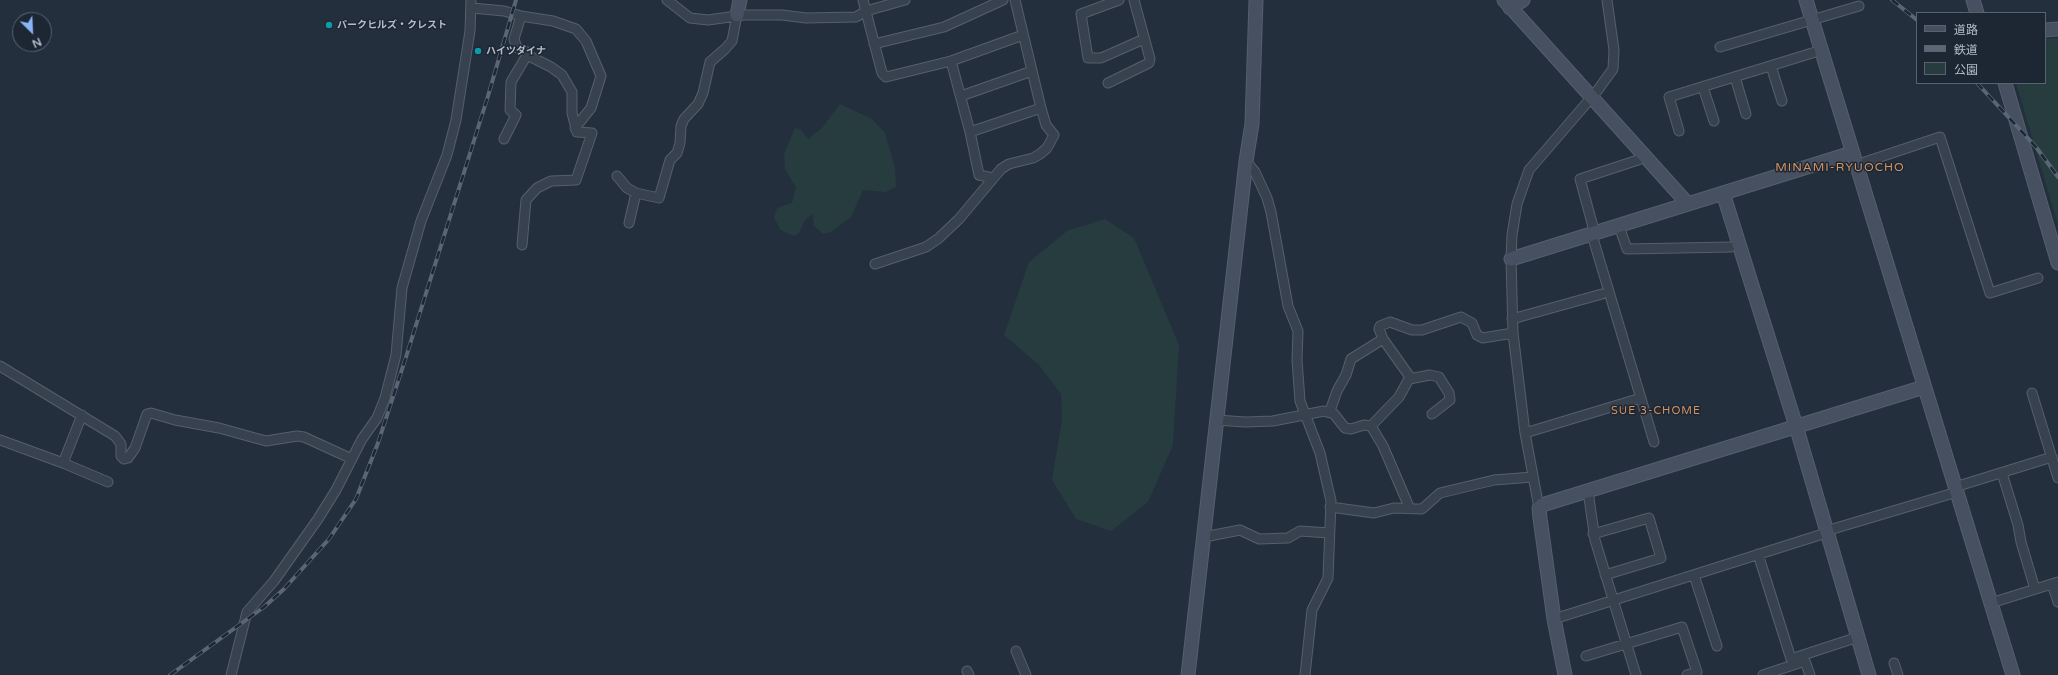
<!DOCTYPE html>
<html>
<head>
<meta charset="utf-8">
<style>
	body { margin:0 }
	#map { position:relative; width:2058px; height:675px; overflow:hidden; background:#242f3e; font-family:"Varela Round","Noto Sans JP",sans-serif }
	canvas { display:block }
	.legend { position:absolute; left:1916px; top:12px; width:130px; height:72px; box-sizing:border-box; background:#1d2633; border:1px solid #59626f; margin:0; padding:5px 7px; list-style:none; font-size:12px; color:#b4bcc9 }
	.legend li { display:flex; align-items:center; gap:8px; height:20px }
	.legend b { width:20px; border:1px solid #59626f }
	.north { position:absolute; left:12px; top:12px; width:40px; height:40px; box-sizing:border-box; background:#1d2633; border:1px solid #59626f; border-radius:50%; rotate:156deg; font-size:11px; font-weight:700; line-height:16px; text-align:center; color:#b4bcc9 }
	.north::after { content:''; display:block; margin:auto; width:14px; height:18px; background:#8ab4f8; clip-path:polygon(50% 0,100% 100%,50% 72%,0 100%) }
</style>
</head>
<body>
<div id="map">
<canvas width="2058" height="675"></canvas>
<ul class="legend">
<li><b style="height:5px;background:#465061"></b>道路</li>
<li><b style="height:5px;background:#5a6575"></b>鉄道</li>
<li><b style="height:11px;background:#263c3f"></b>公園</li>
</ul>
<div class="north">N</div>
</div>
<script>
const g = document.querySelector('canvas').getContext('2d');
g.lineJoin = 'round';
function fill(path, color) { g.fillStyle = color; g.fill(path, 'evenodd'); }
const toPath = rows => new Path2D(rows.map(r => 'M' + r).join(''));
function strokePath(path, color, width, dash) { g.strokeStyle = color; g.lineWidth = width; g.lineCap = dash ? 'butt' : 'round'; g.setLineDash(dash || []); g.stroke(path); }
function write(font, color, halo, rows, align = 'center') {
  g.font = font + ' "Varela Round","Noto Sans JP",sans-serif'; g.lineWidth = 3; g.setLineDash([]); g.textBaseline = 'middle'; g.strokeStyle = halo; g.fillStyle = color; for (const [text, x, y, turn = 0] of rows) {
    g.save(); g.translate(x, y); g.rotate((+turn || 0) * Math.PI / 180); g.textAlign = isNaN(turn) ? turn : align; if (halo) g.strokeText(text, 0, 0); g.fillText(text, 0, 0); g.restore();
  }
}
fill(toPath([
	[2058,38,2058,225,2016,83,2045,83,2045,39],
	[840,104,872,119,885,133,895,168,896,187,885,192,863,190,851,217,831,232,823,234,814,226,813,214,805,220,799,233,794,236,781,230,774,218,777,208,792,203,796,187,785,169,784,154,795,128,801,130,808,139,822,128],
	[1105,219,1134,238,1179,345,1173,445,1148,502,1111,531,1076,519,1052,480,1062,420,1061,394,1039,365,1004,335,1029,262,1067,231]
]), '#263c3f');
const street = toPath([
	[667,0,690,18,708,20,744,15,782,15,806,18,856,17,866,11,905,0],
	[863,0,882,73,886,77,951,61,1023,35],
	[1119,0,1081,14,1088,58,1101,58,1144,39],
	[472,8,504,11,521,16,553,21,576,29,586,41,601,76,591,108,575,128],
	[874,44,944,27,1003,0],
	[1720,47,1859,6],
	[951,61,970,132,979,175,993,178],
	[1771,66,1782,101],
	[1735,77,1746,114],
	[1108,83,1149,63,1150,59,1134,0],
	[1703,87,1714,121],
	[961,96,1032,71],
	[1679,131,1669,97,1822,50],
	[970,132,1041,108],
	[504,139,516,115,510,110,511,82,527,55,525,51,517,48,514,39,521,16],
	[1246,161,1255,172,1267,198,1271,212,1288,306,1298,331,1297,360,1300,401,1320,453,1331,501,1328,578,1312,610,1305,675],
	[1856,165,1940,137,1990,293,2038,278],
	[617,176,627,188,636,193,659,198,670,160,677,153,680,143,681,126,684,119,698,104,703,93,710,62,725,49,732,41,737,15],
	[629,223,636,193],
	[1619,226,1627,249,1731,247],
	[1595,234,1580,179,1638,160,1643,155],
	[1592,235,1654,442],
	[522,245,526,200,537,188,551,181,576,180,592,133,577,132,572,113,572,92,562,75,551,67,527,55],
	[875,264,926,247,939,238,959,219,1001,169,1009,164,1033,158,1040,154,1047,148,1054,135,1046,125,1041,108,1015,0],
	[1512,319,1602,294],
	[0,366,115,436,121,444,121,456,124,459,128,458,135,448,146,417,147,414,151,413,175,420,219,428,266,441,297,436,304,437,352,459],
	[1409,379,1430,375,1439,377,1449,393,1450,400,1432,414],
	[2032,393,2058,478],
	[1330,411,1337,391,1346,375,1351,359,1383,339],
	[1217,420,1245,422,1273,421,1324,411,1334,414,1345,428,1351,429,1364,425,1371,426,1399,397,1410,377,1383,339,1379,329,1380,326,1390,322,1412,330,1422,330,1461,317,1472,323,1477,335,1483,338,1513,333],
	[1371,426,1383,446,1410,509],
	[1525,433,1641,398],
	[0,440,63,463,108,482],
	[63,463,82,415],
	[2002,473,2018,525,2021,542,2035,589],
	[1955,487,2052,457],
	[1588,491,1595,540,1636,675],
	[1330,507,1374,513,1394,508,1422,509,1440,493,1494,480,1533,477],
	[1539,508,1525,433,1513,333,1511,259,1512,235,1517,204,1529,170,1597,91,1613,69,1614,50,1607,0],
	[1826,531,1957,492],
	[1593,534,1649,518,1661,558,1605,575],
	[1204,537,1240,530,1259,539,1288,538,1300,531,1329,533],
	[1758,554,1791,659,1858,637],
	[1694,575,1717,646],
	[2052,584,2058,602],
	[1991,603,2058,582],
	[1554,619,1826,533],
	[1016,651,1026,675],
	[1586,656,1682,627,1697,672,1687,675],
	[1894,663,1898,675],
	[967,671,969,675],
	[231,675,247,612,274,581,318,519,336,490,362,439,377,418,385,398,396,355,402,288,421,221,447,155,456,120,470,31,471,0],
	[1763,675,1805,661,1810,675]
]);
const secondary = toPath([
	[1504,0,1688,204],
	[1806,0,2013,675],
	[1973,0,1977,13],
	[1510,8,1523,0],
	[737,15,740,0],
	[2045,30,2058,29],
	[2005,83,2058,263],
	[1723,193,1796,426,1869,675],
	[1511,259,1852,153],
	[1188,675,1246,161,1252,124,1256,0],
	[1565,675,1554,619,1540,518,1539,508,1542,505,1924,387]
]);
strokePath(street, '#565f6c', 11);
strokePath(secondary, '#565f6c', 15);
strokePath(street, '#38414e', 9);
strokePath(secondary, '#465061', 13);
const rail = toPath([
	[1892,0,1917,20],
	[1977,83,2036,147,2058,177],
	[170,675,264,607,284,589,329,539,356,499,378,443,406,357,488,96,516,0]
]);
strokePath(rail, '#5a6575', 4);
strokePath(rail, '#1d2633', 2.5, [8]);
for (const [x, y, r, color] of [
	[329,25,4,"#0f9aa8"],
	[478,51,4,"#0f9aa8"]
]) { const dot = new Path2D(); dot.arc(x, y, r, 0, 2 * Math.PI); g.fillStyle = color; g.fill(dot); strokePath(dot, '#1d2633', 1.5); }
write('bold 10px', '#b4bcc9', '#1d2633', [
	["パークヒルズ・クレスト",337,25],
	["ハイツダイナ",486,51]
], 'left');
g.letterSpacing = '1px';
write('11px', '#d59563', '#1d2633', [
	["SUE 3-CHOME",1656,411]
]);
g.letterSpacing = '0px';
g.letterSpacing = '1px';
write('12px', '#d59563', '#1d2633', [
	["MINAMI-RYUOCHO",1840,168]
]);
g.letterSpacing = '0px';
</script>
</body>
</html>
